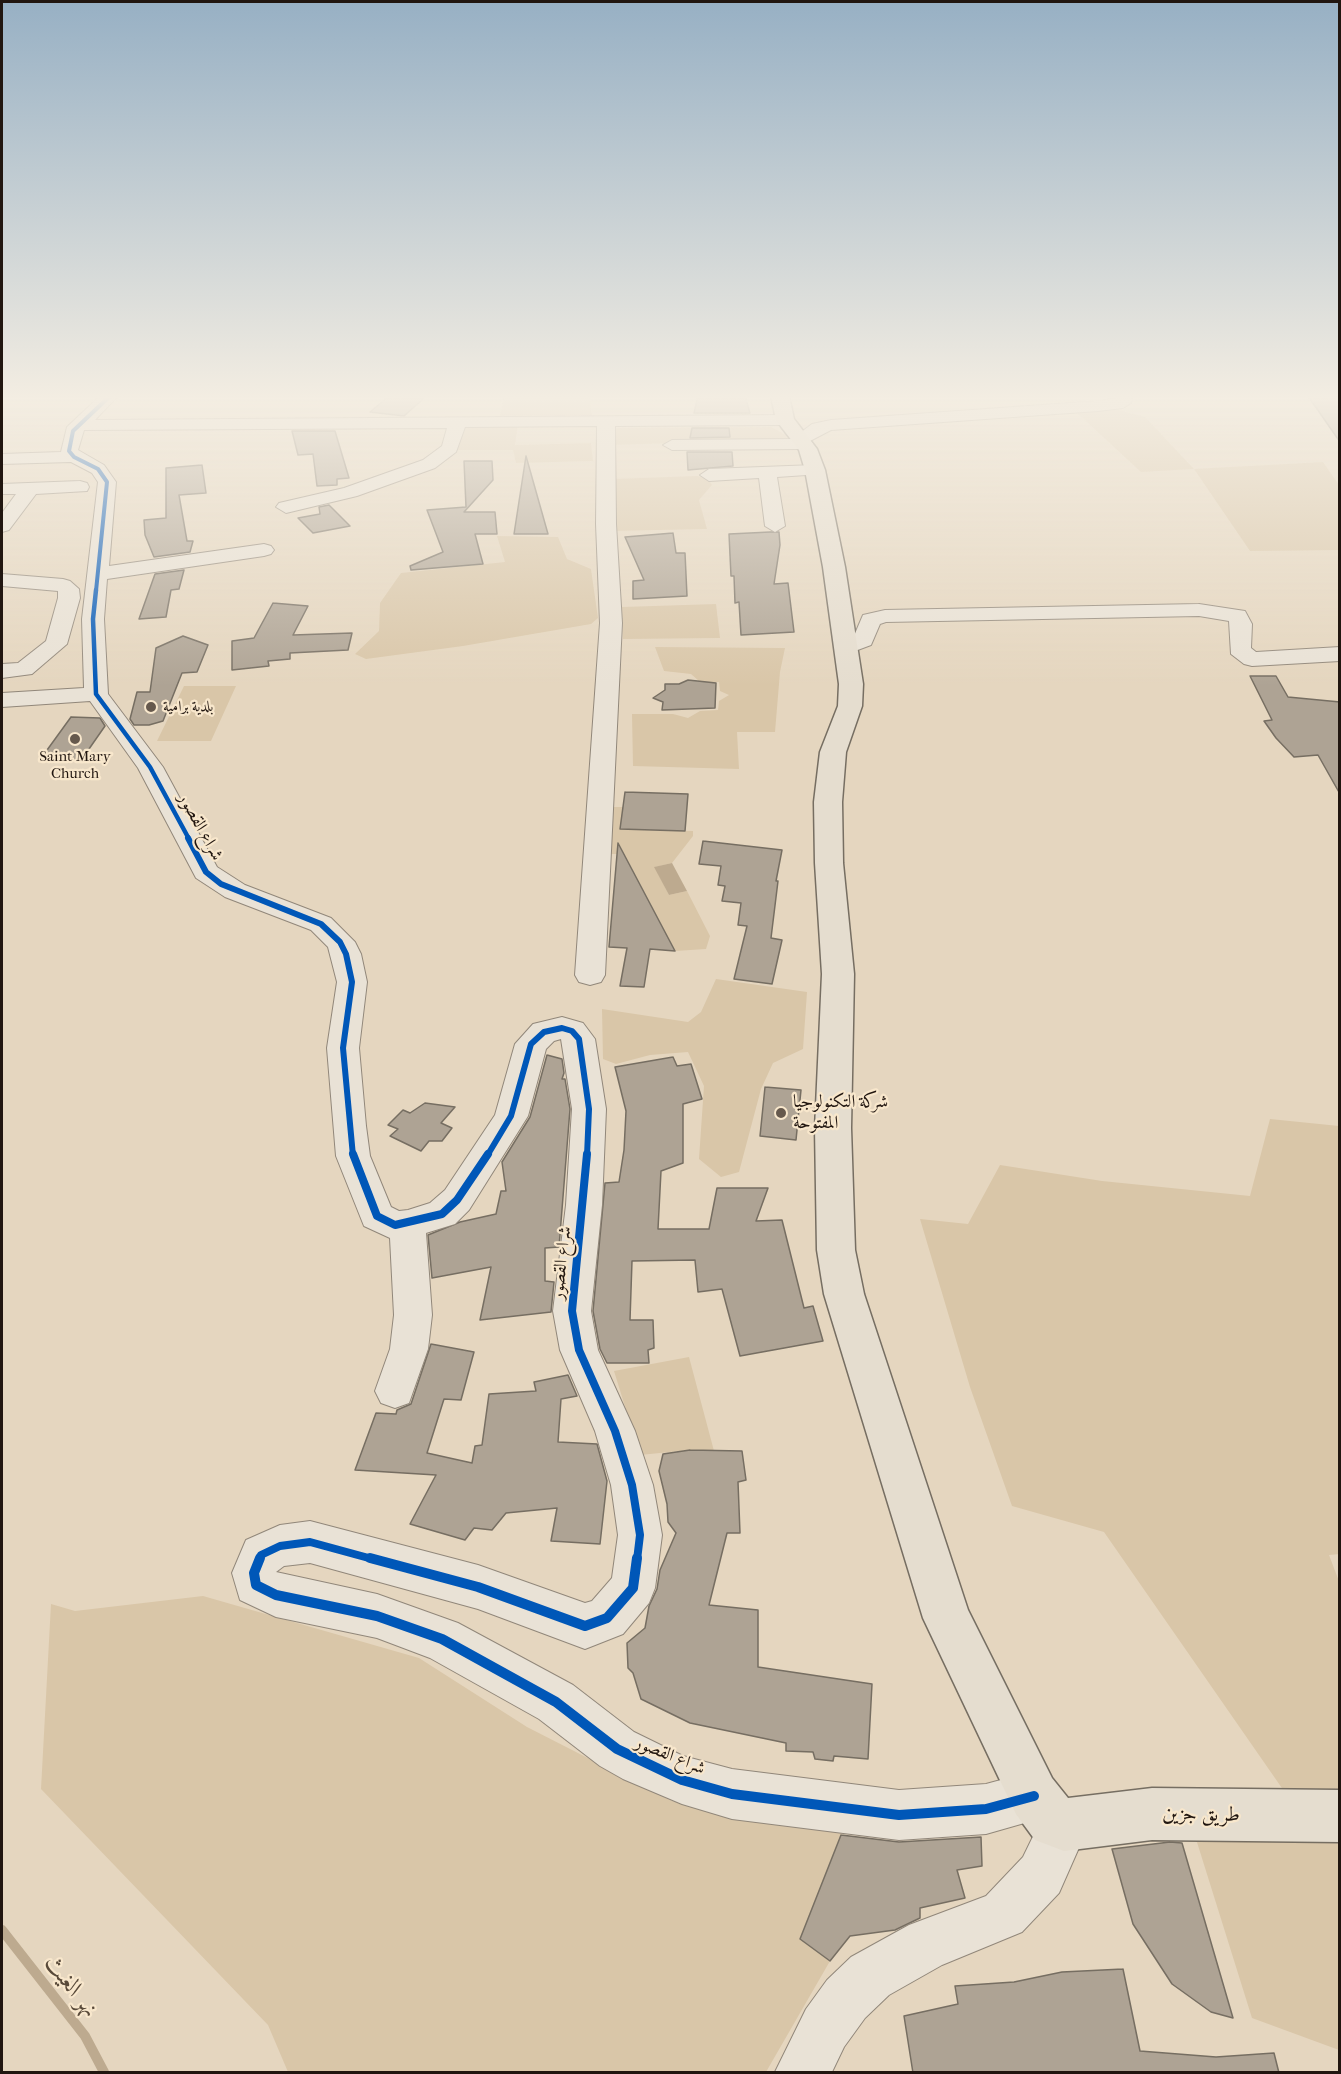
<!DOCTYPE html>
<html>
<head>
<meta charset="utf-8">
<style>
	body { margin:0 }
	#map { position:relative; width:1341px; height:2074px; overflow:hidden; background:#e5d6bf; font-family:"IM FELL French Canon",serif }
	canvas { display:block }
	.frame { position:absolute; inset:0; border:3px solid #211610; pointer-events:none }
</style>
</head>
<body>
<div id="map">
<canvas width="1341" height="2074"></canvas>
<div class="frame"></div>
</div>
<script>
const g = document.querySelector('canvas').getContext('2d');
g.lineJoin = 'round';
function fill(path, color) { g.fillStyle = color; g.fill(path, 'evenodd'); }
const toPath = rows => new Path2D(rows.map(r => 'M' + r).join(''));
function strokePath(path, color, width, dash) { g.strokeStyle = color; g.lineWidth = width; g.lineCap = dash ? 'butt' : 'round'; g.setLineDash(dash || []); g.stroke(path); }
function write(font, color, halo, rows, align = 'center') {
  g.font = font + ' "IM FELL French Canon",Amiri,serif'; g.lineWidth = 4.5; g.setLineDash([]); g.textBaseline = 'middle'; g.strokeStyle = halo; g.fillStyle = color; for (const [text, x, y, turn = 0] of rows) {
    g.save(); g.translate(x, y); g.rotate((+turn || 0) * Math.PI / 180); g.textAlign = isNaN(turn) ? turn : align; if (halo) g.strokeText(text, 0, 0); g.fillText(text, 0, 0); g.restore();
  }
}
fill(toPath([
	[504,396,589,396,592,415,500,416],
	[1115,409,1145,417,1194,469,1323,462,1339,485,1339,550,1250,551,1194,469,1141,472,1076,412],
	[462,424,518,424,515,445,591,443,593,461,516,463,513,450,455,450],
	[771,427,786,435,788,440,608,445,609,432,618,428],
	[696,476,707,477,712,485,699,500,707,529,611,531,612,479],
	[497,536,558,537,567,559,591,569,598,618,591,624,463,646,366,659,355,654,379,631,380,603,401,573,505,562],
	[716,604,720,638,623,639,622,607],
	[655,647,785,648,780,672,775,732,737,732,739,769,633,766,632,714,673,714,688,718,700,711,718,710,719,701,729,695,720,691,719,682,700,682,691,674,664,671],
	[184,686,236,686,211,741,157,741],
	[614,807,623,807,620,829,693,831,693,836,672,863,655,867,669,895,687,891,710,936,706,949,675,951,619,844,617,854,607,854],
	[716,979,807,992,803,1049,773,1063,761,1089,739,1172,721,1177,699,1159,704,1086,688,1052,650,1055,616,1064,603,1059,602,1009,688,1022,701,1012],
	[1270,1119,1339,1126,1340,1554,1329,1555,1340,1584,1339,1807,1293,1804,1104,1532,1012,1506,970,1387,920,1219,968,1224,1000,1165,1102,1181,1250,1196],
	[689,1357,714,1451,690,1450,640,1455,614,1371],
	[203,1596,419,1658,527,1727,672,1801,843,1830,800,1939,830,1961,766,2072,288,2072,268,2025,41,1789,51,1604,75,1611],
	[1196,1839,1339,1839,1339,2050,1252,2018]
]), '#d9c6a8');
fill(toPath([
	[672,863,687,891,669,895,654,867]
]), '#bdaa8f');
strokePath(toPath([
	[2,1930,85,2036,104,2072]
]), '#bdaa8f', 10);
const building = toPath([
	[389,396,393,396,423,399,404,416,370,412,389,396],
	[698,396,745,396,750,413,694,413,698,396],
	[1308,396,1340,396,1340,442,1308,396],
	[692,428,729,428,730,437,690,438,692,428],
	[292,431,335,431,349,478,337,479,337,485,317,486,313,454,298,455,292,431],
	[687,452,732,452,733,466,688,470,687,452],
	[526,456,548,534,514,534,526,456],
	[464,461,492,461,493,480,464,512,495,512,497,534,475,534,483,564,411,570,410,566,443,552,427,510,466,507,464,461],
	[202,465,206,493,179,495,187,541,193,541,190,552,154,557,145,535,144,520,166,518,166,468,202,465],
	[329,505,350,526,313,533,298,518,320,514,319,507,329,505],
	[770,532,779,532,780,545,774,584,788,583,794,632,741,635,739,602,735,603,734,576,731,576,729,534,770,532],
	[673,533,676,553,685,553,687,596,633,599,633,581,644,580,625,537,673,533],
	[184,570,179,589,171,590,166,617,139,619,155,574,184,570],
	[273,603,308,606,293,635,352,633,348,650,290,653,290,659,268,661,269,666,232,670,232,641,254,638,273,603],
	[183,636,208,645,197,672,182,673,163,721,149,725,134,725,130,719,137,692,150,692,156,648,183,636],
	[1250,676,1276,676,1288,697,1340,702,1340,794,1318,755,1294,757,1276,738,1264,721,1272,720,1250,676],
	[688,680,716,683,715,708,662,710,663,702,653,698,665,690,665,684,679,684,688,680],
	[71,717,100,718,105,726,82,759,58,760,42,757,71,717],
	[625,792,688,794,685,831,620,829,625,792],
	[703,841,782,850,776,881,778,881,771,938,782,940,772,984,734,979,747,926,738,925,741,903,722,901,725,886,718,885,721,866,699,864,703,841],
	[618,843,675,951,650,949,644,987,620,986,627,948,609,947,618,843],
	[547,1055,562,1059,564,1073,562,1079,565,1079,570,1109,559,1247,545,1248,545,1281,554,1282,551,1312,480,1320,491,1267,432,1278,428,1235,460,1222,496,1214,501,1191,506,1191,502,1162,530,1117,547,1055],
	[673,1057,677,1066,691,1064,702,1099,683,1104,683,1163,661,1171,658,1229,709,1229,717,1188,768,1188,756,1221,782,1220,804,1308,813,1306,823,1341,740,1356,722,1289,698,1292,695,1260,632,1261,630,1320,653,1320,654,1348,648,1350,649,1363,607,1363,600,1349,593,1311,605,1183,619,1182,624,1150,626,1111,615,1067,673,1057],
	[765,1087,801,1090,796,1140,760,1136,765,1087],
	[425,1103,455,1107,441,1123,452,1128,442,1141,429,1141,421,1151,390,1136,398,1129,388,1125,403,1110,410,1113,425,1103],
	[431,1344,474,1352,461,1400,444,1399,427,1453,472,1463,475,1446,482,1445,489,1394,536,1391,534,1382,568,1375,577,1396,561,1399,558,1442,597,1444,607,1481,600,1544,551,1541,557,1508,506,1513,492,1530,474,1528,465,1540,410,1524,436,1475,355,1470,376,1413,396,1414,397,1410,411,1404,431,1344],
	[690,1450,742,1451,746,1480,738,1482,740,1533,727,1533,709,1605,758,1610,758,1667,872,1684,868,1759,834,1756,833,1761,815,1759,813,1752,786,1751,786,1743,690,1723,641,1699,633,1673,628,1668,627,1643,645,1628,649,1606,657,1589,660,1570,676,1533,668,1522,667,1504,659,1471,663,1454,690,1450],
	[841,1835,899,1842,981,1837,982,1866,957,1870,965,1898,920,1908,920,1918,895,1930,850,1936,830,1961,800,1939,841,1835],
	[1170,1842,1182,1843,1233,2018,1211,2012,1172,1984,1133,1924,1112,1849,1170,1842],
	[1123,1969,1140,2051,1216,2057,1274,2053,1279,2073,913,2073,904,2016,958,2004,955,1986,1014,1982,1062,1972,1123,1969]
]);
fill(building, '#aea394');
strokePath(building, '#766e62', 1.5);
const minor = toPath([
	[100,396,118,396,95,420,785,415,794,420,785,425,615,426,616,524,622,623,605,975,601,982,590,985,579,982,575,975,600,623,596,524,597,426,465,427,456,452,435,468,357,496,286,513,276,507,279,503,344,488,423,460,442,446,447,428,84,430,78,450,104,465,116,482,109,566,264,544,271,546,274,550,271,554,264,556,107,579,104,619,108,694,163,767,217,867,245,885,331,918,355,942,361,954,367,982,359,1048,366,1126,370,1156,391,1207,399,1211,408,1210,430,1203,445,1190,495,1115,515,1044,533,1024,562,1017,583,1023,595,1039,606,1109,602,1205,591,1311,598,1350,635,1431,653,1485,662,1535,655,1588,649,1603,623,1634,585,1649,478,1609,310,1563,284,1566,276,1572,377,1594,458,1623,573,1685,634,1732,683,1756,732,1769,899,1790,986,1784,1034,1771,1051,1779,1059,1796,1056,1804,1064,1800,1082,1807,1089,1825,1059,1893,1022,1932,942,1965,889,1995,865,2018,844,2047,832,2072,775,2072,806,2009,827,1980,851,1957,909,1925,986,1896,1023,1857,1042,1818,986,1834,899,1840,732,1819,682,1804,623,1779,600,1766,539,1719,430,1658,377,1638,276,1617,240,1600,232,1573,246,1540,280,1525,310,1521,478,1565,585,1603,592,1601,612,1578,618,1535,611,1485,595,1431,560,1350,553,1311,566,1205,572,1109,561,1039,554,1041,546,1049,528,1116,469,1210,455,1224,426,1233,432,1315,428,1349,409,1403,395,1408,381,1403,375,1391,390,1349,394,1315,390,1238,364,1226,336,1156,327,1048,337,982,328,947,311,930,225,897,196,878,138,768,90,701,2,707,2,693,84,688,82,619,98,482,92,473,71,462,2,464,2,454,61,452,67,427,100,396],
	[1116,396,1132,396,1131,403,1123,408,1098,411,831,430,810,441,813,444,810,448,804,449,672,450,663,445,672,440,792,439,812,424,831,420,1098,401,1115,399,1116,396],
	[815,465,821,466,824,470,821,474,777,477,785,526,775,532,765,526,759,478,709,481,700,475,709,469,815,465],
	[80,481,87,483,89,487,87,491,36,494,9,530,2,532,2,513,16,494,2,494,2,484,80,481],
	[2,574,63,579,70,581,79,589,80,598,67,644,32,674,2,678,2,664,18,663,46,641,58,598,58,591,2,586,2,574],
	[1199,604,1245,611,1252,624,1251,648,1256,652,1340,647,1340,661,1252,666,1244,664,1231,654,1229,621,1199,616,886,622,880,624,871,645,847,654,839,652,836,647,839,642,854,636,863,615,885,610,1199,604]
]);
const major = toPath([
	[771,396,789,396,794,419,817,449,825,470,845,567,863,684,862,706,846,752,842,802,843,863,854,974,851,1128,855,1250,864,1294,968,1610,1052,1778,1068,1798,1152,1788,1340,1790,1340,1842,1152,1840,1064,1851,1035,1840,1016,1814,923,1618,824,1294,817,1250,815,1128,822,974,815,863,814,802,820,752,838,706,839,684,823,567,805,470,799,450,776,420,771,396]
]);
strokePath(minor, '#91877a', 2);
strokePath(major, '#766e62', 3);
fill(minor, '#e9e2d6');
fill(major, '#e5ddcf');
strokePath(toPath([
	[96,591,107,482,98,469,74,457,69,451,73,431,110,396]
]), '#0057b8', 4);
strokePath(toPath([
	[96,590,93,619,96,694,150,767,189,839]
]), '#0057b8', 4.5);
strokePath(toPath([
	[188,838,206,872,221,884,321,924,340,942,346,954,352,982,343,1048,353,1156],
	[487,1156,511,1116,531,1044,544,1032,562,1028,572,1031,579,1039,589,1109,587,1156]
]), '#0057b8', 6);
strokePath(toPath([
	[353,1154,377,1216,395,1225,442,1214,457,1200,488,1154],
	[587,1154,572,1311,579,1350,615,1431,632,1485,640,1535,637,1560],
	[259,1560,261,1555,280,1546,310,1542,376,1560]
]), '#0057b8', 8);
strokePath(toPath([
	[260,1558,254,1573,256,1585,276,1595,377,1616,442,1639,556,1702,617,1749,682,1780,732,1794,899,1815,986,1809,1034,1796],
	[370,1558,478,1587,585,1626,607,1618,633,1588,637,1558]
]), '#0057b8', 10);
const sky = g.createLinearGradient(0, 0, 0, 686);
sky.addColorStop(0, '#97b0c4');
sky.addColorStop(0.58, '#f3ede2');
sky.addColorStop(1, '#f3ede200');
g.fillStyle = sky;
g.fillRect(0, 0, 1341, 686);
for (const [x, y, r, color] of [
	[151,707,6,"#66594d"],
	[75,739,6,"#66594d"],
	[781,1113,6,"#66594d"]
]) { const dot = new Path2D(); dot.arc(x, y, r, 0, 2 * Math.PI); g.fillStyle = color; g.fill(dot); strokePath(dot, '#f8e7cc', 2); }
write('15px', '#211610', '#f8e7cc', [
	["بلدية برامية",163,707],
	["Saint Mary",75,757,"center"],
	["Church",75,774,"center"]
], 'left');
write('18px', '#211610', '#f8e7cc', [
	["شراع القصور",200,827,61],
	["شراع القصور",562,1263,-84],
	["شراع القصور",670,1756,22]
]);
write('18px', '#211610', '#f8e7cc', [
	["شركة التكنولوجيا",793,1103],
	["المفتوحة",793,1124]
], 'left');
write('21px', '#211610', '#f8e7cc', [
	["طريق جزين",1201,1815,1]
]);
write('italic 24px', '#594a3a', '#f8e7cc', [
	["نهر الغيث",71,1987,52]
]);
</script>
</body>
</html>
